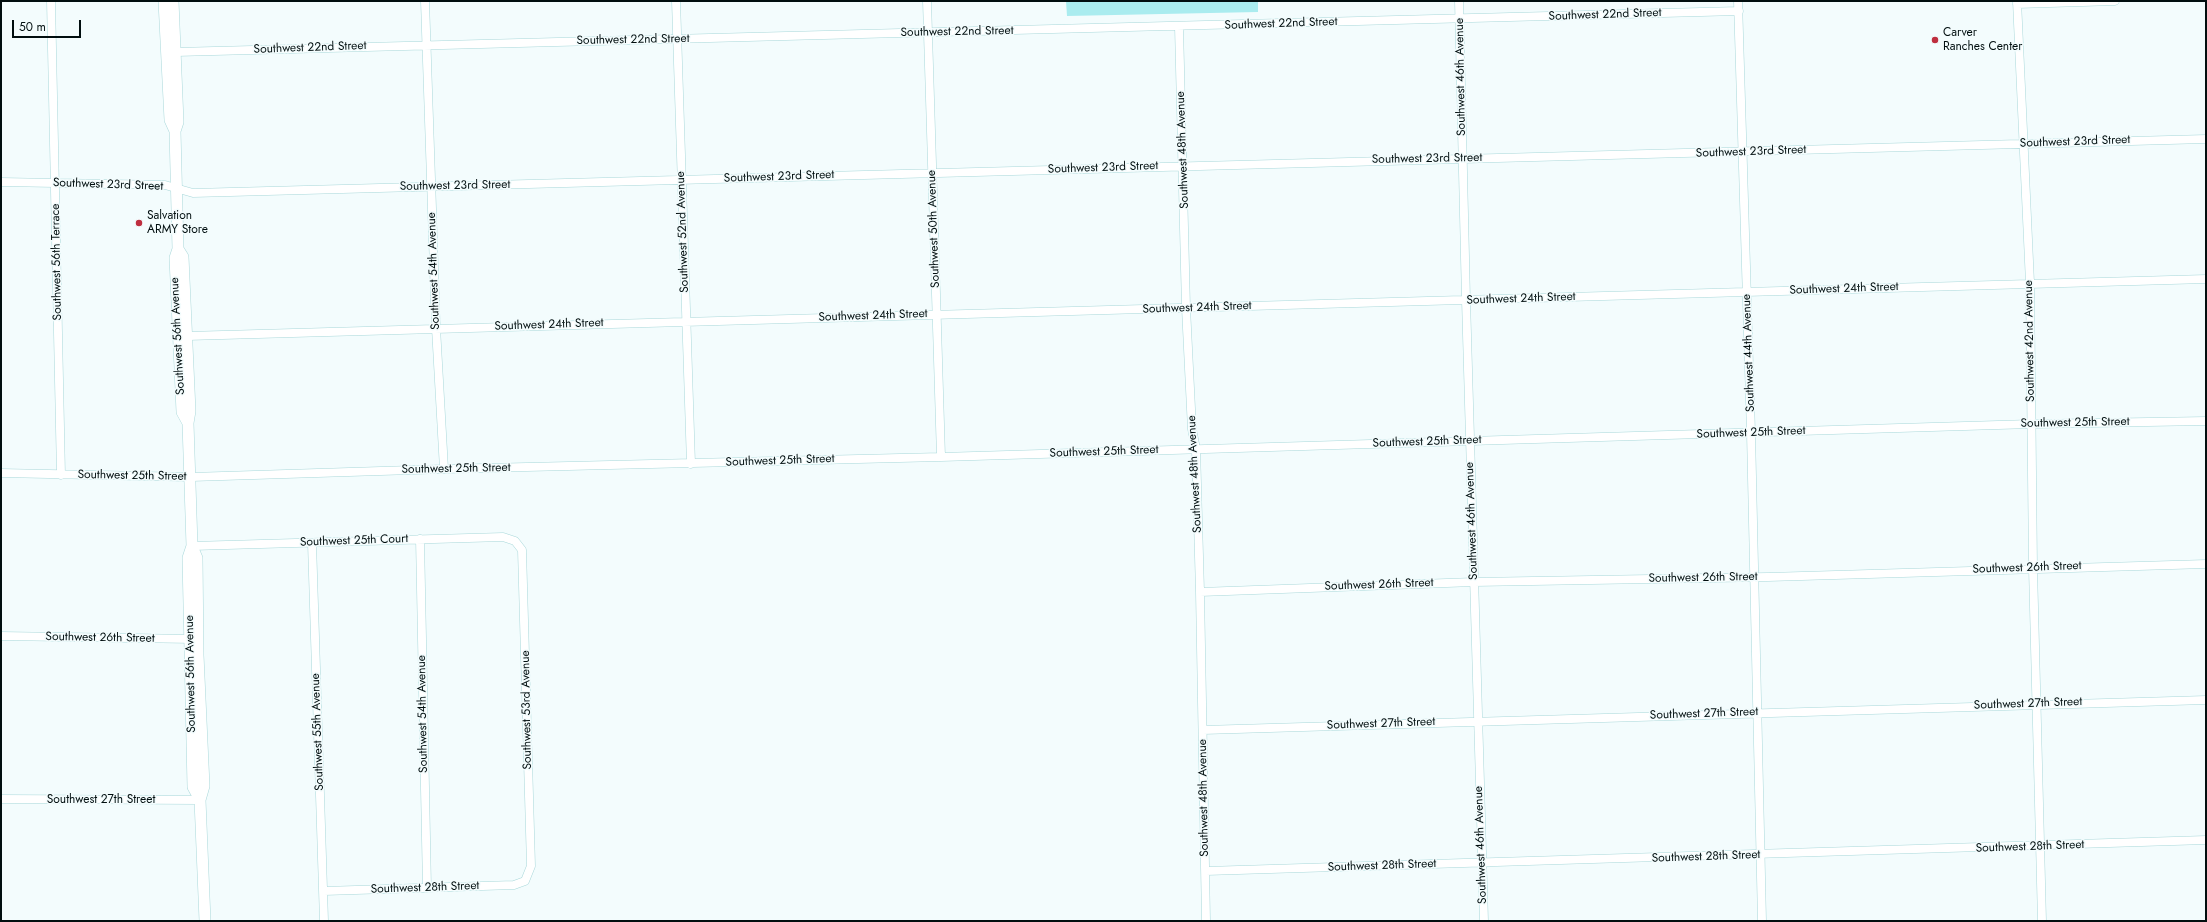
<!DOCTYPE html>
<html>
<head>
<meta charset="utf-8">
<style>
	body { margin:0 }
	#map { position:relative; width:2207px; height:922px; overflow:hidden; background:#f3fcfd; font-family:Jost,sans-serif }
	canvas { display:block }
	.frame { position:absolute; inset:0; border:2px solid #010e0f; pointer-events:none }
	.scale { position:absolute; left:12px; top:20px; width:69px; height:18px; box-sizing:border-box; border:2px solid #010e0f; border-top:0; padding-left:5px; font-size:12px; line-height:14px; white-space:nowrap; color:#010e0f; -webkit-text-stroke:3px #f3fcfd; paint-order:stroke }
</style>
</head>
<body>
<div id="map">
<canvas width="2207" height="922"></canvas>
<div class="frame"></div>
<div class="scale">50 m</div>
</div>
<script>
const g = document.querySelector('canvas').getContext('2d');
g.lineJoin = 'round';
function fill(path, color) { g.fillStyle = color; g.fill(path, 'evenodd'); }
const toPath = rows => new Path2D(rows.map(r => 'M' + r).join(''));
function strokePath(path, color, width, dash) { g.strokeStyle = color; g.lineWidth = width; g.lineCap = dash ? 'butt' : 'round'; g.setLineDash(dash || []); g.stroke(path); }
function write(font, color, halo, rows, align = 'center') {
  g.font = font + ' Jost,sans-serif'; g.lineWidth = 3; g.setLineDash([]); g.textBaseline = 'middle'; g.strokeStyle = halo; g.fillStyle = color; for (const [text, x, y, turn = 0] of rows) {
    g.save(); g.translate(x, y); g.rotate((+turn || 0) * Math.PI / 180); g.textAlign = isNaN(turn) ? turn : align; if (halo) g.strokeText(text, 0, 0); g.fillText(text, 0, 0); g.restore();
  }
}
fill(toPath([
	[1066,1,1258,1,1258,12,1067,16]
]), '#aaecef');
const minor = toPath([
	[51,1,61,475],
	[425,1,436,328,444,469],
	[676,1,691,464],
	[927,1,941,457],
	[1459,1,1466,300,1484,921],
	[1738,1,1751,433,1762,921],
	[2017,1,2030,283,2033,568,2042,921],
	[2017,4,2115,1],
	[1179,27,1186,308,1192,429,1196,449,1200,592,1206,921],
	[176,52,1739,11],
	[1,182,165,185,193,193,2206,139],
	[187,336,2206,279],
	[1,473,191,477,444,469,941,457,2031,424,2206,421],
	[420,539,427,888],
	[312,543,324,921],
	[192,546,503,537,515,541,522,550,531,866,525,881,514,885,324,891],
	[1200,592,1474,582,1768,577,2206,564],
	[1,636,194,639],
	[1203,730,2206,700],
	[1,799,200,800],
	[1206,871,2206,840]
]);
const tertiary = toPath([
	[164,1,170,120,175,131,178,249,175,258,182,412,188,423],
	[173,1,178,122,175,131],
	[178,249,183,257,190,411,188,423,192,546,188,558,193,787,200,800],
	[192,546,197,558,198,655,204,786,200,800,205,921]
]);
strokePath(minor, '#a9d8da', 9);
strokePath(tertiary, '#a9d8da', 12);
strokePath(minor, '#fff', 8);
strokePath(tertiary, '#fff', 11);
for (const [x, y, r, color] of [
	[1935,40,4,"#be2e3f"],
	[139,223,4,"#be2e3f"]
]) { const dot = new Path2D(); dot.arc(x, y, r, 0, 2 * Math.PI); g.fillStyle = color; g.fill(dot); strokePath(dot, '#f3fcfd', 1.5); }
write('12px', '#010e0f', '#f3fcfd', [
	["Southwest 22nd Street",1605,15,-2],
	["Southwest 22nd Street",1281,24,-2],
	["Southwest 22nd Street",957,32,-1],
	["Southwest 22nd Street",633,40,-1],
	["Southwest 22nd Street",310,48,-2],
	["Southwest 46th Avenue",1461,77,-91],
	["Southwest 23rd Street",2075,142,-2],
	["Southwest 48th Avenue",1183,150,-92],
	["Southwest 23rd Street",1751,152,-2],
	["Southwest 23rd Street",1427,159,-1],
	["Southwest 23rd Street",1103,168,-2],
	["Southwest 23rd Street",779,177,-2],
	["Southwest 23rd Street",108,185,2],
	["Southwest 23rd Street",455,186,-1],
	["Southwest 50th Avenue",934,229,-92],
	["Southwest 52nd Avenue",683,232,-92],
	["Southwest 56th Terrace",57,262,-91],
	["Southwest 54th Avenue",434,271,-92],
	["Southwest 24th Street",1844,289,-2],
	["Southwest 24th Street",1521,299,-2],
	["Southwest 24th Street",1197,308,-2],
	["Southwest 24th Street",873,316,-2],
	["Southwest 24th Street",549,325,-2],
	["Southwest 56th Avenue",178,336,-93],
	["Southwest 42nd Avenue",2030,341,-91],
	["Southwest 44th Avenue",1749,353,-92],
	["Southwest 25th Street",2075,423,-1],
	["Southwest 25th Street",1751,433,-2],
	["Southwest 25th Street",1427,442,-2],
	["Southwest 25th Street",1104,452,-2],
	["Southwest 25th Street",780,461,-2],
	["Southwest 25th Street",456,469,-1],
	["Southwest 48th Avenue",1195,474,-93],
	["Southwest 25th Street",132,476,1],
	["Southwest 46th Avenue",1472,521,-92],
	["Southwest 25th Court",354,541,-2],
	["Southwest 26th Street",2027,568,-2],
	["Southwest 26th Street",1703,578,-1],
	["Southwest 26th Street",1379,585,-2],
	["Southwest 26th Street",100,638,1],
	["Southwest 56th Avenue",191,674,-91],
	["Southwest 27th Street",2028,704,-2],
	["Southwest 53rd Avenue",527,710,-91],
	["Southwest 54th Avenue",423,714,-91],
	["Southwest 27th Street",1704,714,-2],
	["Southwest 27th Street",1381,724,-2],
	["Southwest 55th Avenue",318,732,-92],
	["Southwest 48th Avenue",1204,798,-91],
	["Southwest 27th Street",101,800],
	["Southwest 46th Avenue",1481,845,-92],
	["Southwest 28th Street",2030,847,-2],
	["Southwest 28th Street",1706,857,-2],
	["Southwest 28th Street",1382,866,-2],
	["Southwest 28th Street",425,888,-2]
]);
write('12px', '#010e0f', '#f3fcfd', [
	["Carver",1943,33],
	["Ranches Center",1943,47],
	["Salvation",147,216],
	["ARMY Store",147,230]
], 'left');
</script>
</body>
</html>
